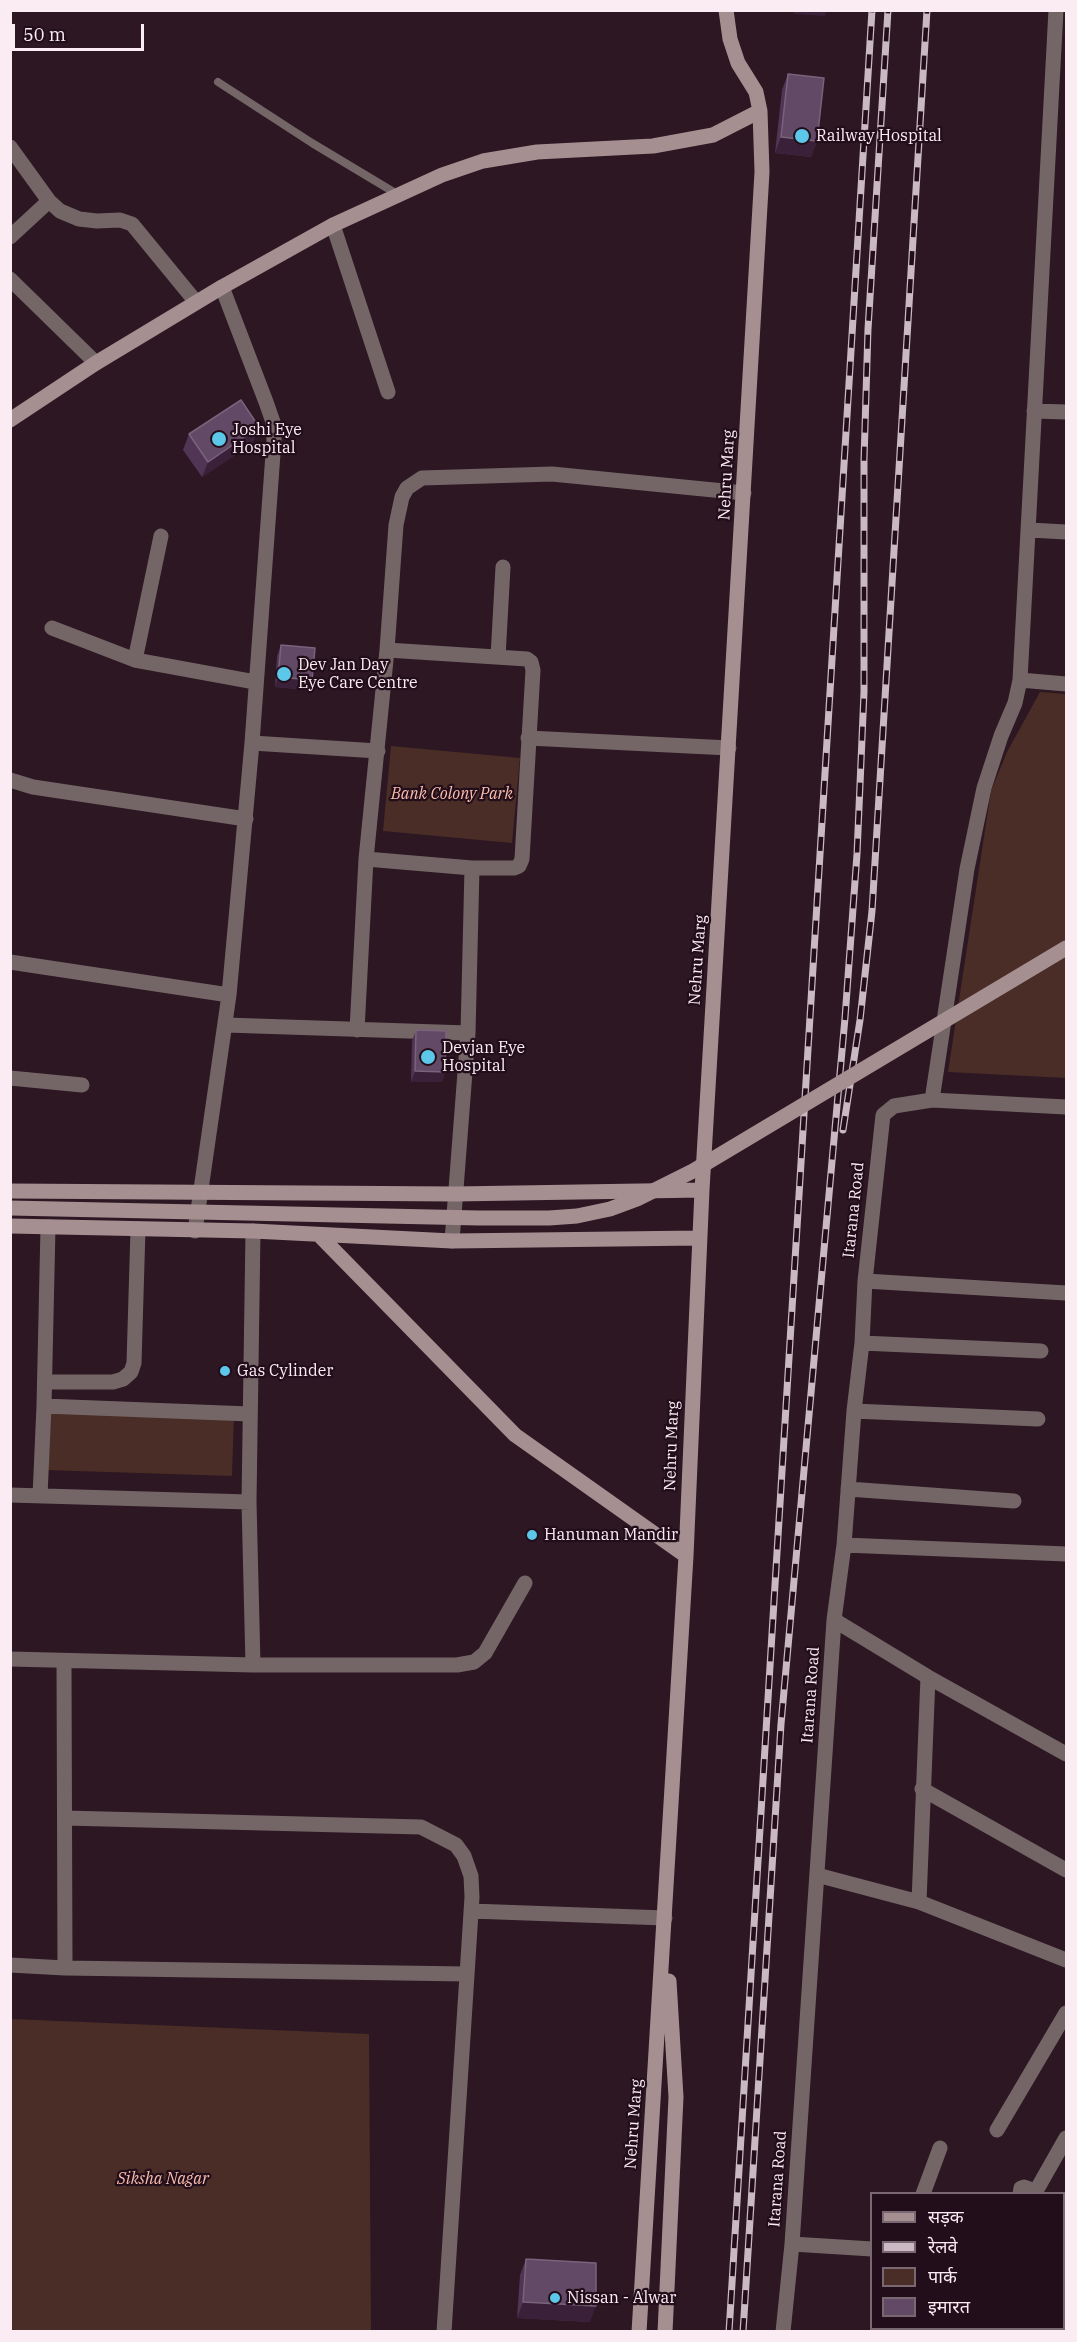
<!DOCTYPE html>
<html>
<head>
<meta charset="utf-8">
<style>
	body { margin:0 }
	#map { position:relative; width:1077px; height:2342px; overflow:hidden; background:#2c1723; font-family:"IBM Plex Serif","Noto Sans Devanagari",serif }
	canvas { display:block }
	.frame { position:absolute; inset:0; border:12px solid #fbecf4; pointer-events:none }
	.legend { position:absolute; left:870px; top:2192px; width:195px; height:138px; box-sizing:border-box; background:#220e1a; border:2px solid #796771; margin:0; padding:8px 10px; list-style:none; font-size:18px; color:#fbecf4 }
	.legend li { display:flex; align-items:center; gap:12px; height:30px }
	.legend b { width:30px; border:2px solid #796771 }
	.scale { position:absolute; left:12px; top:24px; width:132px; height:27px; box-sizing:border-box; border:3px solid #fbecf4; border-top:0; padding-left:8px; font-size:18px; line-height:21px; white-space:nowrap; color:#fbecf4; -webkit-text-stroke:4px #220e1a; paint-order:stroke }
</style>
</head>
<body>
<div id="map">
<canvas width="1077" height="2342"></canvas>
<div class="frame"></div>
<ul class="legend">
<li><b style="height:8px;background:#a58f91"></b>सड़क</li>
<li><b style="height:8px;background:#cab9c2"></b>रेलवे</li>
<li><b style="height:16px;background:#4a2d26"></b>पार्क</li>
<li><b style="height:16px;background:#624965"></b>इमारत</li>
</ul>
<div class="scale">50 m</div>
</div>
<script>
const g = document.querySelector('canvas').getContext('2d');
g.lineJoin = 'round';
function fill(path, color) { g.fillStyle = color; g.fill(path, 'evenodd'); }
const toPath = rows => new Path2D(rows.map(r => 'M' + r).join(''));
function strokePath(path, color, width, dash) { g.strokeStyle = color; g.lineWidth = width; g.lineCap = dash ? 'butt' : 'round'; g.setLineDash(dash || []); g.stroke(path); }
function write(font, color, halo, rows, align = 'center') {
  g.font = font + ' "IBM Plex Serif",serif'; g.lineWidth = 4.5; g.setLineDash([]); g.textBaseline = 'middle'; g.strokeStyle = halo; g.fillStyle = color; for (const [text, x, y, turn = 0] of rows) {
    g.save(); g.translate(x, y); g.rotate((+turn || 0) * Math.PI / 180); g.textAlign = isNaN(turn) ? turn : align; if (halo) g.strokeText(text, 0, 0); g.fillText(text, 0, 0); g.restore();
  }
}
fill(toPath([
	[1040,692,1066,694,1066,1078,948,1072,991,791,1007,752],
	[391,746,520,758,512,843,383,831],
	[47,1408,234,1414,232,1476,45,1470],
	[11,2019,369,2034,371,2331,11,2331]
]), '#4a2d26');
strokePath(toPath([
	[218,82,312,143,397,194]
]), '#746667', 8);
strokePath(toPath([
	[10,147,49,201,60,211,79,219,97,221,120,220,132,224,196,302],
	[333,225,388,392],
	[10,237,49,201],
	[10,279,96,363],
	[1034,411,1066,412],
	[1029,530,1066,532],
	[52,628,135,660,255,682],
	[498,657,503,567],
	[135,660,161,536],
	[1020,680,1066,684],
	[528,738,729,748],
	[252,743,378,751],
	[10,780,33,787,246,819],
	[366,859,472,868,514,868,519,866,522,859,533,670,531,662,527,659,387,650],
	[10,962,229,995],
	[226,1025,468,1033],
	[357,1030,366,859,387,650,396,525,402,497,407,488,422,478,552,474,744,493],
	[10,1078,82,1085],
	[932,1100,967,869,984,788,1001,736,1015,703,1020,680,1056,10],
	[195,1231,229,995,252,743,274,440,273,422,266,402,222,287],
	[253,1231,249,1502,253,1665,457,1665,474,1662,485,1653,525,1583],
	[452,1241,468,1033,472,868],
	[865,1281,1066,1293],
	[862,1343,1041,1351],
	[45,1382,113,1382,123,1379,131,1372,134,1363,138,1229],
	[44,1406,48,1227],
	[854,1411,1038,1419],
	[848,1489,1014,1501],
	[10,1495,249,1502],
	[40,1496,44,1406,250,1414],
	[844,1545,1066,1554],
	[834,1620,928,1677,1066,1754],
	[10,1659,253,1665],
	[64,1661,65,1968],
	[922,1789,1066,1870],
	[65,1818,421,1827,456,1845,464,1856,471,1876,472,1897,444,2332],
	[817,1875,919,1902,1066,1960],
	[919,1902,928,1677],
	[471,1911,665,1918],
	[10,1965,65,1968,466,1974],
	[997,2130,1066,2013],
	[923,2194,940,2148],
	[1020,2194,1021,2188,1024,2187,1036,2191,1066,2138],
	[792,2244,872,2249],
	[1064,2269,1066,2269],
	[783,2332,792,2244,834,1620,844,1545,854,1411,862,1343,865,1281,883,1115,894,1106,932,1100,1066,1107]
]), '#746667', 15);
strokePath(toPath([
	[10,420,96,363,222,287,333,225,442,175,483,161,537,152,653,146,713,135,760,111],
	[10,1191,455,1194,702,1190],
	[10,1226,253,1231,452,1241,699,1238],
	[320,1236,515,1435,686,1556],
	[639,2332,686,1556,702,1190,762,172,760,111,756,92,738,63,730,39,726,10],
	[665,2332,676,2097,669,1981]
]), '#a58f91', 15);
const rail = toPath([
	[843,1130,860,1020,872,911,927,10],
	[729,2332,872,10],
	[743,2332,781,1724,845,1018,857,854,864,692,864,460,868,329,888,10]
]);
strokePath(rail, '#cab9c2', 7);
strokePath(rail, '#220e1a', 4.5, [14]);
strokePath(toPath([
	[10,1208,479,1218,549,1218,577,1216,610,1209,637,1199,693,1171,1066,948]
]), '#a58f91', 15);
fill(toPath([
	[788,74,817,141,811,157,775,153,782,90],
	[189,434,253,443,202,477,183,450],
	[281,645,312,680,308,690,275,687,277,656],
	[416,1030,445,1072,442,1082,411,1082,412,1041],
	[526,2259,590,2322,517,2318,520,2275]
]), '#503654');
fill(toPath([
	[795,10,827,10,825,16,794,14],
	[781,137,817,141,811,157,775,153],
	[259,427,253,443,202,477,208,462],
	[278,677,312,680,308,690,275,687],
	[415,1071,445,1072,442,1082,411,1082],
	[523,2302,596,2306,590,2322,517,2318]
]), '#3a2139');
const building = toPath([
	[788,74,824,78,817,141,781,137,788,74],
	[241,400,259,427,208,462,189,434,241,400],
	[281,645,315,648,312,680,278,677,281,645],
	[416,1030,446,1031,445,1072,415,1071,416,1030],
	[526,2259,596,2263,596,2306,523,2302,526,2259]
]);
fill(building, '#624965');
strokePath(building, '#7a637c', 1.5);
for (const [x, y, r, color] of [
	[802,136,8,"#5cc7e8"],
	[219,439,8,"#5cc7e8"],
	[284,674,8,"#5cc7e8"],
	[428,1057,8,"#5cc7e8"],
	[225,1371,6,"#5cc7e8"],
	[532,1535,6,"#5cc7e8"],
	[555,2298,6,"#5cc7e8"]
]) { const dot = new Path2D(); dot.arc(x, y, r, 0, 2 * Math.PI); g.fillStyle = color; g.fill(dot); strokePath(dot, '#220e1a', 2); }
write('16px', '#fbecf4', '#220e1a', [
	["Railway Hospital",816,136],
	["Joshi Eye",232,430],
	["Hospital",232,448],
	["Dev Jan Day",298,665],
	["Eye Care Centre",298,683],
	["Devjan Eye",442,1048],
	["Hospital",442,1066],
	["Gas Cylinder",237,1371],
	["Hanuman Mandir",544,1535],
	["Nissan - Alwar",567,2298]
], 'left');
write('16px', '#fbecf4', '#220e1a', [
	["Nehru Marg",727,475,-87],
	["Nehru Marg",698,960,-86],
	["Itarana Road",854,1210,-84],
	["Nehru Marg",672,1446,-88],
	["Itarana Road",811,1695,-86],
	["Nehru Marg",634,2124,-86],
	["Itarana Road",778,2179,-86]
]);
write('italic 16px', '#fbbdac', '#220e1a', [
	["Bank Colony Park",452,794],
	["Siksha Nagar",163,2179]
]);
</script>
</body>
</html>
